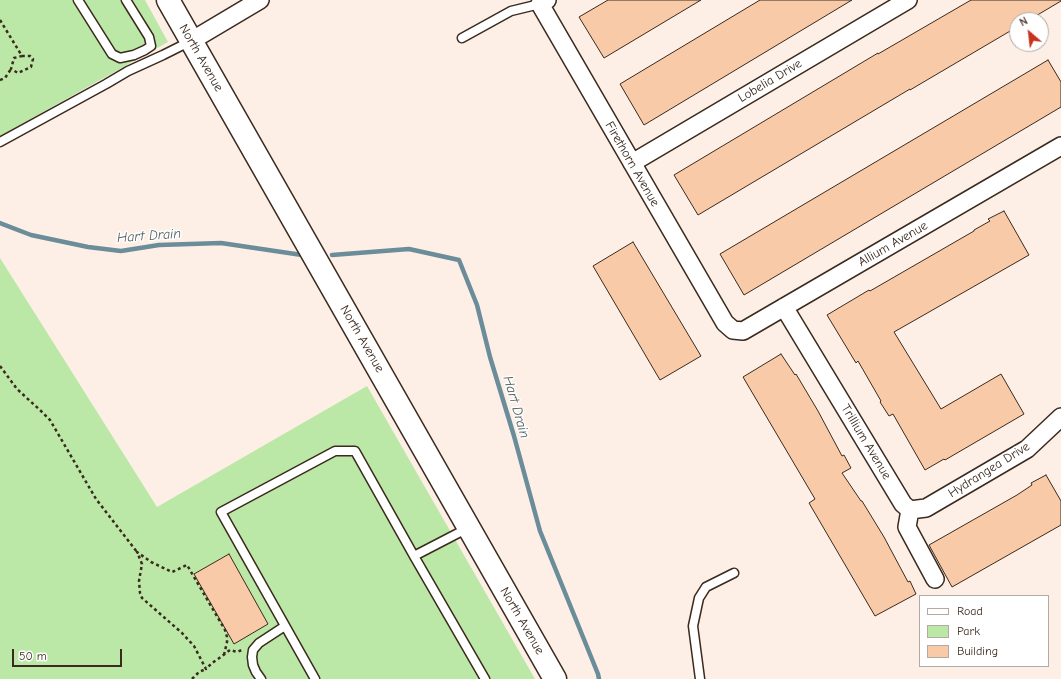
<!DOCTYPE html>
<html>
<head>
<meta charset="utf-8">
<style>
	body { margin:0 }
	#map { position:relative; width:1061px; height:679px; overflow:hidden; background:#fdefe5; font-family:"Comic Neue",sans-serif }
	canvas { display:block }
	.legend { position:absolute; left:919px; top:595px; width:130px; height:72px; box-sizing:border-box; background:#fff; border:1px solid #b1aaa5; margin:0; padding:5px 7px; list-style:none; font-size:12px; color:#3b2a1e }
	.legend li { display:flex; align-items:center; gap:8px; height:20px }
	.legend b { width:20px; border:1px solid #b1aaa5 }
	.north { position:absolute; left:1009px; top:12px; width:40px; height:40px; box-sizing:border-box; background:#fff; border:1px solid #b1aaa5; border-radius:50%; rotate:332deg; font-size:11px; font-weight:700; line-height:16px; text-align:center; color:#3b2a1e }
	.north::after { content:''; display:block; margin:auto; width:14px; height:18px; background:#c8321e; clip-path:polygon(50% 0,100% 100%,50% 72%,0 100%) }
	.scale { position:absolute; left:12px; top:649px; width:110px; height:18px; box-sizing:border-box; border:2px solid #3b2a1e; border-top:0; padding-left:5px; font-size:12px; line-height:14px; white-space:nowrap; color:#3b2a1e; -webkit-text-stroke:3px #fff; paint-order:stroke }
</style>
</head>
<body>
<div id="map">
<canvas width="1061" height="679"></canvas>
<ul class="legend">
<li><b style="height:5px;background:#fff"></b>Road</li>
<li><b style="height:11px;background:#bbe8a6"></b>Park</li>
<li><b style="height:11px;background:#f9caa8"></b>Building</li>
</ul>
<div class="north">N</div>
<div class="scale">50 m</div>
</div>
<script>
const g = document.querySelector('canvas').getContext('2d');
g.lineJoin = 'round';
function fill(path, color) { g.fillStyle = color; g.fill(path, 'evenodd'); }
const toPath = rows => new Path2D(rows.map(r => 'M' + r).join(''));
function strokePath(path, color, width, dash) { g.strokeStyle = color; g.lineWidth = width; g.lineCap = dash ? 'butt' : 'round'; g.setLineDash(dash || []); g.stroke(path); }
function write(font, color, halo, rows, align = 'center') {
  g.font = font + ' "Comic Neue",sans-serif'; g.lineWidth = 3; g.setLineDash([]); g.textBaseline = 'middle'; g.strokeStyle = halo; g.fillStyle = color; for (const [text, x, y, turn = 0] of rows) {
    g.save(); g.translate(x, y); g.rotate((+turn || 0) * Math.PI / 180); g.textAlign = isNaN(turn) ? turn : align; if (halo) g.strokeText(text, 0, 0); g.fillText(text, 0, 0); g.restore();
  }
}
fill(toPath([
	[0,0,145,0,168,42,0,136],
	[0,258,157,507,367,386,535,679,0,679]
]), '#bbe8a6');
strokePath(toPath([
	[0,223,31,235,88,247,121,251,159,245,221,243,302,255],
	[332,255,409,249,459,260,477,305,490,357,514,436,540,531,598,674,599,679]
]), '#6a8d99', 4.5);
const building = toPath([
	[608,0,701,0,604,58,579,17,608,0],
	[760,0,852,0,644,125,620,84,760,0],
	[971,0,1061,0,1061,1,1029,20,1017,20,1017,27,910,90,910,89,698,215,674,175,878,53,878,54,971,0],
	[1048,60,1061,82,1061,107,744,295,720,254,1048,60],
	[1004,211,1029,255,894,332,941,409,1001,374,1024,414,945,460,944,459,925,470,893,414,889,416,880,402,881,401,858,361,856,363,827,315,869,290,870,291,974,231,974,230,990,221,988,219,1004,211],
	[633,242,701,356,660,380,593,266,633,242],
	[781,354,795,375,796,374,818,411,842,456,844,455,851,468,842,473,861,501,862,501,884,537,908,582,910,581,916,594,875,616,809,503,815,499,743,377,781,354],
	[1046,475,1061,501,1061,525,952,587,929,545,1017,495,1032,485,1031,483,1046,475],
	[229,554,268,624,234,644,194,574,229,554]
]);
fill(building, '#f9caa8');
strokePath(building, '#3b2a1e', 1);
const lane = toPath([
	[78,0,112,54,120,58,134,55,145,50,151,46,149,37,126,0],
	[462,38,511,11,540,4],
	[0,142,106,84,128,71,163,55,191,41],
	[414,556,468,528],
	[261,679,256,672,253,665,252,657,253,650,259,643,285,626],
	[315,679,221,512,335,451,355,451,414,556,485,679],
	[700,679,693,626,699,598,706,587,734,573]
]);
const street = toPath([
	[547,0,540,4,725,323,733,330,743,331,1061,146],
	[191,41,260,0],
	[632,163,908,0],
	[784,307,903,504,910,510,907,527,935,579],
	[910,510,926,508,1027,449,1061,417]
]);
const secondary = toPath([
	[168,0,555,679]
]);
strokePath(lane, '#3b2a1e', 11);
strokePath(street, '#3b2a1e', 20);
strokePath(secondary, '#3b2a1e', 25);
strokePath(toPath([
	[0,20,22,56,30,56,33,59,31,67,18,73,11,69,14,58,22,56],
	[0,80,5,78,11,69],
	[0,366,17,389,41,411,50,420,96,499,137,552],
	[224,655,227,642,227,637,225,630,187,565,172,572,151,562,137,552,142,564,139,581,140,593,142,598,182,633,194,646,206,669,212,663,218,659,230,650,237,652,242,650],
	[192,679,199,672,206,669]
]), '#3b2a1e', 2.5, [3, 3]);
strokePath(lane, '#fff', 8);
strokePath(street, '#fff', 17);
strokePath(secondary, '#fff', 22);
write('13px', '#3b2a1e', '#fff', [
	["North Avenue",201,58,60],
	["Lobelia Drive",770,81,-31],
	["Firethorn Avenue",632,164,60],
	["Allium Avenue",893,244,-30],
	["North Avenue",362,339,60],
	["Trillium Avenue",866,442,59],
	["Hydrangea Drive",989,470,-32],
	["North Avenue",522,621,60]
]);
write('italic 14px', '#525c5c', '#fff', [
	["Hart Drain",149,236,-4],
	["Hart Drain",516,407,74]
]);
</script>
</body>
</html>
